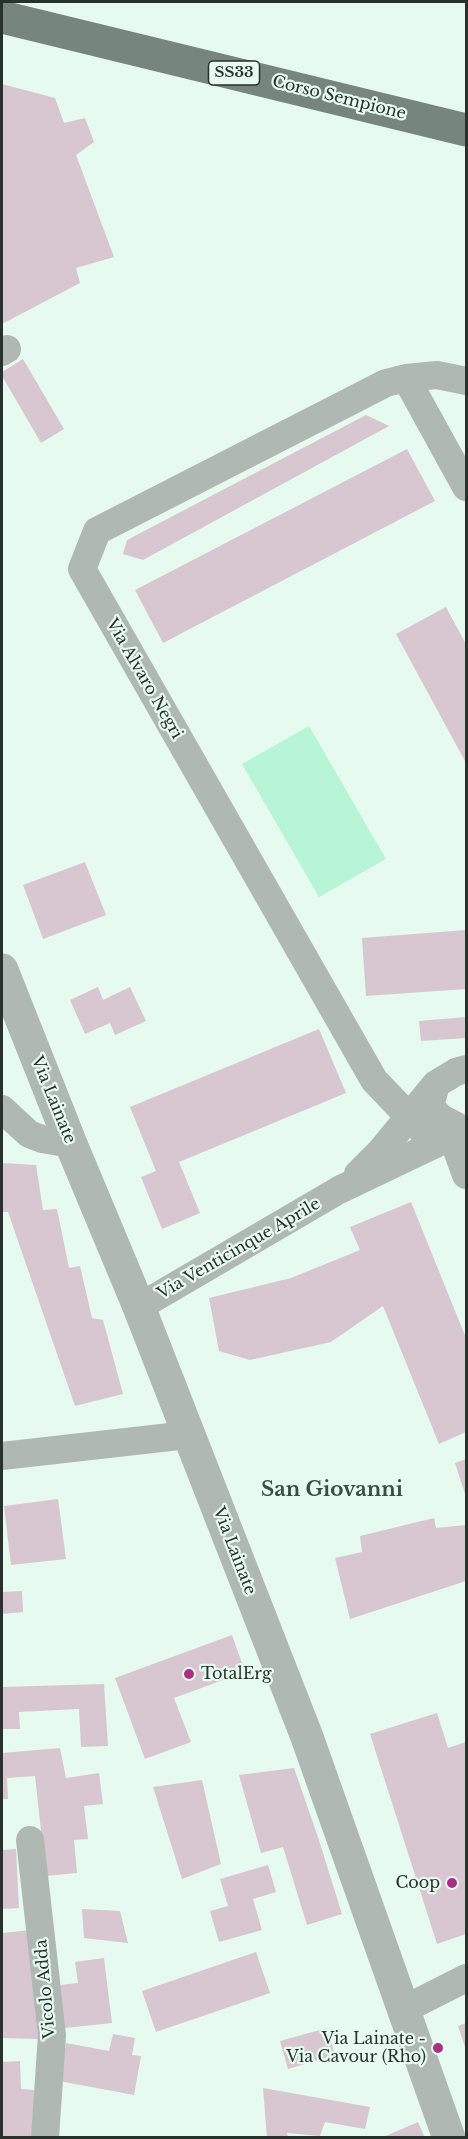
<!DOCTYPE html>
<html>
<head>
<meta charset="utf-8">
<style>
	body { margin:0 }
	#map { position:relative; width:468px; height:2139px; overflow:hidden; background:#e7faf0; font-family:"Libre Baskerville",serif }
	canvas { display:block }
	.frame { position:absolute; inset:0; border:3px solid #29312d; pointer-events:none }
</style>
</head>
<body>
<div id="map">
<canvas width="468" height="2139"></canvas>
<div class="frame"></div>
</div>
<script>
const g = document.querySelector('canvas').getContext('2d');
g.lineJoin = 'round';
function fill(path, color) { g.fillStyle = color; g.fill(path, 'evenodd'); }
const toPath = rows => new Path2D(rows.map(r => 'M' + r).join(''));
function strokePath(path, color, width, dash) { g.strokeStyle = color; g.lineWidth = width; g.lineCap = dash ? 'butt' : 'round'; g.setLineDash(dash || []); g.stroke(path); }
function write(font, color, halo, rows, align = 'center') {
  g.font = font + ' "Libre Baskerville",serif'; g.lineWidth = 4.5; g.setLineDash([]); g.textBaseline = 'middle'; g.strokeStyle = halo; g.fillStyle = color; for (const [text, x, y, turn = 0] of rows) {
    g.save(); g.translate(x, y); g.rotate((+turn || 0) * Math.PI / 180); g.textAlign = isNaN(turn) ? turn : align; if (halo) g.strokeText(text, 0, 0); g.fillText(text, 0, 0); g.restore();
  }
}
fill(toPath([
	[309,726,386,859,319,897,242,764]
]), '#b8f4d6');
fill(toPath([
	[2,84,55,98,64,123,85,118,94,142,76,155,114,257,76,268,80,283,2,324],
	[23,359,64,429,41,443,2,376,2,372],
	[366,415,389,426,143,560,123,554,127,540],
	[407,449,435,501,163,643,135,590],
	[446,607,466,644,466,763,396,634],
	[85,862,106,915,43,939,23,885],
	[466,930,466,989,366,996,362,938],
	[98,987,103,1000,130,987,146,1021,115,1035,110,1023,85,1034,70,1000],
	[466,1017,466,1038,421,1041,419,1021],
	[319,1029,346,1093,179,1162,200,1213,162,1229,141,1177,156,1171,130,1107],
	[2,1163,36,1165,43,1210,57,1209,69,1268,80,1266,92,1318,103,1320,123,1394,75,1406,8,1212,2,1212],
	[411,1202,466,1338,466,1432,439,1444,383,1306,331,1342,250,1360,219,1351,209,1298,291,1278,360,1250,350,1227],
	[466,1459,466,1497,455,1463],
	[58,1499,66,1559,11,1565,4,1506],
	[434,1518,436,1528,466,1525,466,1581,350,1619,335,1558,362,1552,360,1536],
	[22,1591,23,1612,2,1614,2,1592],
	[232,1635,245,1672,174,1698,191,1742,145,1759,115,1678],
	[104,1684,108,1746,81,1747,79,1709,19,1712,20,1729,2,1729,2,1687],
	[437,1713,448,1748,466,1742,466,1934,437,1944,370,1734],
	[60,1748,66,1778,99,1773,103,1804,84,1806,88,1839,74,1840,77,1873,46,1876,35,1776,7,1778,8,1799,2,1799,2,1753],
	[294,1768,318,1837,342,1914,307,1925,283,1847,261,1853,239,1775],
	[202,1780,221,1864,182,1879,153,1787],
	[16,1849,19,1908,2,1909,2,1850],
	[268,1865,276,1892,253,1899,262,1930,219,1942,210,1911,228,1906,220,1879],
	[82,1909,120,1911,128,1943,84,1938],
	[31,1930,39,2039,2,2038,2,1933],
	[256,1952,270,1993,156,2032,142,1991],
	[104,1958,112,2023,65,2028,60,1985,78,1983,75,1962],
	[466,2023,466,2050,458,2026],
	[327,2028,335,2055,288,2069,280,2041],
	[113,2034,135,2038,132,2055,141,2056,134,2095,59,2081,66,2043,109,2051],
	[20,2061,21,2089,34,2090,37,2138,2,2138,2,2114,3,2114,2,2062],
	[263,2088,370,2107,365,2129,325,2122,320,2136,287,2133,288,2138,267,2138],
	[418,2122,425,2138,381,2138]
]), '#d8c6d1');
strokePath(toPath([
	[2,352,7,349],
	[406,378,466,487],
	[436,1084,430,1107,441,1118,466,1131],
	[2,1109,29,1134,42,1139,71,1144],
	[452,1136,466,1175],
	[435,1144,374,1080,82,569,97,531,386,383,406,378,437,375,466,381],
	[358,1174,381,1151,436,1084,456,1072,466,1069],
	[139,1307,339,1190,452,1136,466,1132],
	[2,1456,188,1435],
	[30,1840,52,2035,45,2138],
	[403,2010,466,1978]
]), '#b0b8b4', 28);
strokePath(toPath([
	[2,970,71,1144,139,1307,307,1737,449,2138]
]), '#b0b8b4', 33);
strokePath(toPath([
	[2,17,466,130]
]), '#76857d', 33);
for (const [x, y, r, color] of [
	[189,1674,6,"#a83087"],
	[452,1883,6,"#a83087"],
	[438,2048,6,"#a83087"]
]) { const dot = new Path2D(); dot.arc(x, y, r, 0, 2 * Math.PI); g.fillStyle = color; g.fill(dot); strokePath(dot, '#e7faf0', 2); }
for (const [x, y, w] of [
	[234,73,51]
]) { const box = new Path2D(); box.roundRect(x - w / 2, y - 12, w, 24, 4.5); g.fillStyle = '#e7faf0'; g.fill(box); strokePath(box, '#29312d', 1.5); }
write('bold 15px', '#29312d', null, [
	["SS33",234,73]
]);
write('16px', '#29312d', '#e7faf0', [
	["Corso Sempione",339,98,14],
	["Via Alvaro Negri",144,679,60],
	["Via Lainate",53,1100,68],
	["Via Venticinque Aprile",239,1249,-30],
	["Via Lainate",234,1551,69],
	["Vicolo Adda",46,1989,-95]
]);
write('16px', '#29312d', '#e7faf0', [
	["TotalErg",201,1674,"left"],
	["Coop",440,1883],
	["Via Lainate -",426,2039],
	["Via Cavour (Rho)",426,2057]
], 'right');
write('bold 20px', '#3b4c43', '#e7faf0', [
	["San Giovanni",332,1490]
]);
</script>
</body>
</html>
